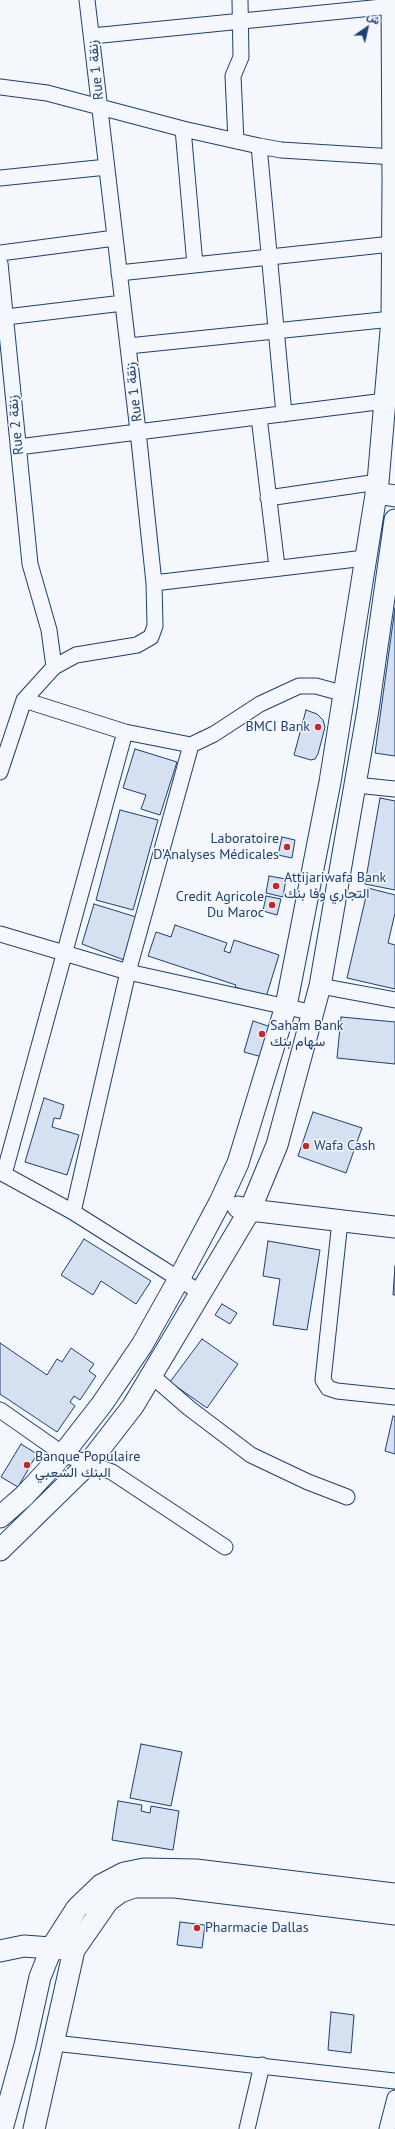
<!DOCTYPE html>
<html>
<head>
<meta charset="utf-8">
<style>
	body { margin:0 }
	#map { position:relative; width:395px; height:2129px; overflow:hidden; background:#f4f7fb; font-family:"PT Sans",Vazirmatn,sans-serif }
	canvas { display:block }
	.north { position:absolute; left:347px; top:8px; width:40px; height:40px; -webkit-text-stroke:3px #f4f7fb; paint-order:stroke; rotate:34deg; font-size:11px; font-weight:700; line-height:16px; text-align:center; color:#1d3f73 }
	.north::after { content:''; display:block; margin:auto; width:14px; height:18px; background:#1d3f73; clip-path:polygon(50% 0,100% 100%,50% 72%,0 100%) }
</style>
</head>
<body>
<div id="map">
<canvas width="395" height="2129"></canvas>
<div class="north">ش</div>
</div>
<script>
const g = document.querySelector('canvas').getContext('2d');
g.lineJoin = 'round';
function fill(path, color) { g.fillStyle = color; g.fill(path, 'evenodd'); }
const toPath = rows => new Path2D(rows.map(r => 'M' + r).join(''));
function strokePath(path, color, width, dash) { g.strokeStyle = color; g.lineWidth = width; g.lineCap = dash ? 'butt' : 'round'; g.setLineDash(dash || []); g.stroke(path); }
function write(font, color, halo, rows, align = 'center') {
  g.font = font + ' "PT Sans",Vazirmatn,sans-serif'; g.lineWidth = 3; g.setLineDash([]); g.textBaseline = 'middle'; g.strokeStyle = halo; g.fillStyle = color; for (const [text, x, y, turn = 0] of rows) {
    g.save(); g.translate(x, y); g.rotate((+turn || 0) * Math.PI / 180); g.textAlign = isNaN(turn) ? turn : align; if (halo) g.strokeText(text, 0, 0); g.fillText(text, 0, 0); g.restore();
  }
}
const building = toPath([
	[395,608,395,756,375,753,395,608],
	[306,710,317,714,323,720,325,727,318,754,315,759,311,760,294,755,306,710],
	[135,749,177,762,160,815,141,809,146,795,123,788,135,749],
	[380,798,395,801,395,890,365,884,380,798],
	[120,810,158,820,133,910,96,900,120,810],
	[282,837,295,840,292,858,278,855,282,837],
	[269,876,286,879,283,897,266,893,269,876],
	[368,888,395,895,395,913,388,943,395,945,395,989,347,978,368,888],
	[266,896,281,899,277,915,263,911,266,896],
	[94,904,136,917,124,960,82,944,94,904],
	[175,925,227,943,224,951,230,953,234,940,279,955,266,997,235,987,236,985,148,956,156,932,171,937,175,925],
	[341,1017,395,1022,395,1064,337,1058,341,1017],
	[253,1021,271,1027,262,1057,244,1052,253,1021],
	[44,1098,64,1105,60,1119,54,1118,52,1127,79,1135,67,1175,25,1162,44,1098],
	[313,1112,362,1128,346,1173,298,1156,313,1112],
	[84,1239,151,1281,136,1304,101,1281,93,1295,61,1275,84,1239],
	[268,1241,320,1250,307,1330,273,1325,280,1279,263,1276,268,1241],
	[395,1266,395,1295,393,1295,395,1266],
	[222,1304,237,1313,230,1324,215,1315,222,1304],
	[202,1339,238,1364,207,1408,170,1382,202,1339],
	[0,1343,47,1375,57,1359,62,1362,71,1348,94,1364,89,1371,96,1376,80,1400,74,1396,70,1402,75,1406,57,1432,0,1394,0,1343],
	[393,1416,395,1417,395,1454,385,1451,393,1416],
	[21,1444,37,1454,18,1487,1,1477,21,1444],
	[141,1744,182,1752,171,1806,130,1798,141,1744],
	[118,1801,142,1805,141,1811,150,1813,151,1806,179,1811,173,1850,112,1840,118,1801],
	[180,1922,205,1925,202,1948,177,1945,180,1922],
	[331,2012,354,2015,351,2053,328,2050,331,2012]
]);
fill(building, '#d5e0f0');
strokePath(building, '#1d3f73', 1);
const street = toPath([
	[92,36,392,6],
	[0,87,47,93,183,129,259,146,281,150,395,157],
	[183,129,195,265],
	[236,141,233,76,241,57,240,0],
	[259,146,284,414],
	[0,178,107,167],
	[0,253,115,238],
	[0,263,30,564,49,630,54,667],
	[119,273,392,244],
	[6,317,123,303],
	[128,346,392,319],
	[259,417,277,567],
	[18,447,385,401],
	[268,498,378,482],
	[154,583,365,558],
	[24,700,54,667,76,655,137,645,151,637,155,626,154,583,138,431,87,0],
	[0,772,24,700,125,732,191,745,214,734,260,704,299,686,316,686,345,694],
	[356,785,395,789],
	[0,934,128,972,314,1013],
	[320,986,395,1000],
	[0,1172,73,1212,201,1293],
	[4,1174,125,732],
	[73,1212,128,972,191,745],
	[340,1221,323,1380,328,1388,337,1391,395,1397],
	[151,1375,189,1408,251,1455,308,1482,347,1497],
	[0,1410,63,1454,112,1472,225,1547],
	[54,2043,395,2081],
	[247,2129,262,2065],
	[387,2129,395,2098]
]);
const secondary = toPath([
	[376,493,395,496],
	[238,1207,250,1210,395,1227],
	[0,1517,24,1496,63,1454,102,1404,142,1345,179,1279,220,1202,238,1163,286,1006,330,782,378,482,392,319,393,182,392,0],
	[0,1550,88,1464,133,1406,250,1210,277,1145,320,986,368,710,395,520],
	[0,1951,24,1946,64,1949],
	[2,2129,25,2045,40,1977,52,1947,77,1908,101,1885,124,1873,144,1869,196,1870,395,1894],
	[34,2129,74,1950,108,1901,120,1892,134,1887,175,1887,395,1914]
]);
strokePath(street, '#1d3f73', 17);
strokePath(secondary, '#1d3f73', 23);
strokePath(street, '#f4f7fb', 15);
strokePath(secondary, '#f4f7fb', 21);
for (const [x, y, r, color] of [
	[318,727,4,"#c62828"],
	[287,847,4,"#c62828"],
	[276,886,4,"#c62828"],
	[272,905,4,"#c62828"],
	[262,1034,4,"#c62828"],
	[306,1146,4,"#c62828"],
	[27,1465,4,"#c62828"],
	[197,1928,4,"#c62828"]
]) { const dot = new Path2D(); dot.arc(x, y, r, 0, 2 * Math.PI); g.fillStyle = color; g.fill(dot); strokePath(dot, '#f4f7fb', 1.5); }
write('14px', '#1d3f73', '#f4f7fb', [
	["Rue 1 زنقة",96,70,-96],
	["Rue 1 زنقة",134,392,-97],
	["Rue 2 زنقة",16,425,-96]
]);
write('14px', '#1d3f73', '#f4f7fb', [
	["BMCI Bank",310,727,"right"],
	["Laboratoire",279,839,"right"],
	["D'Analyses Médicales",279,855,"right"],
	["Attijariwafa Bank",284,878],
	["التجاري وفا بنك",284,894],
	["Credit Agricole",264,897,"right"],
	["Du Maroc",264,913,"right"],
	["Saham Bank",270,1026],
	["سهام بنك",270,1042],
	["Wafa Cash",314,1146],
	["Banque Populaire",35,1457],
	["البنك الشعبي",35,1473],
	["Pharmacie Dallas",205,1928]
], 'left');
</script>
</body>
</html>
